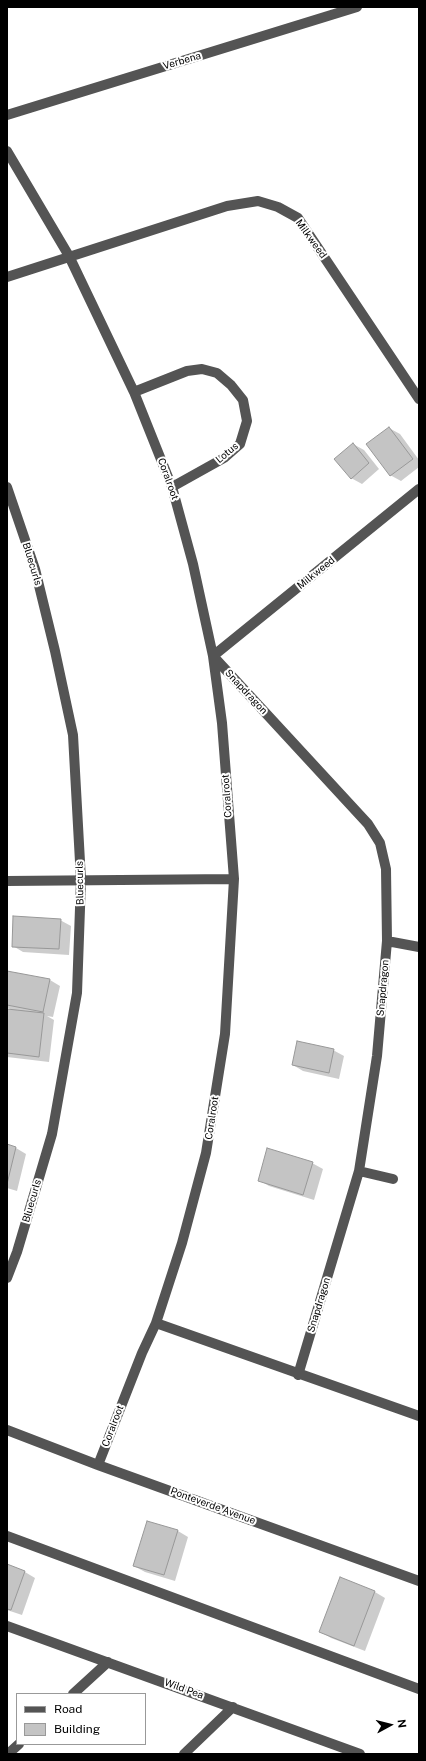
<!DOCTYPE html>
<html>
<head>
<meta charset="utf-8">
<style>
	body { margin:0 }
	#map { position:relative; width:426px; height:1761px; overflow:hidden; background:#fff; font-family:"Public Sans",sans-serif }
	canvas { display:block }
	.frame { position:absolute; inset:0; border:8px solid #000; pointer-events:none }
	.legend { position:absolute; left:16px; top:1693px; width:130px; height:52px; box-sizing:border-box; background:#fff; border:1px solid #999; margin:0; padding:5px 7px; list-style:none; font-size:12px; color:#000 }
	.legend li { display:flex; align-items:center; gap:8px; height:20px }
	.legend b { width:20px; border:1px solid #999 }
	.north { position:absolute; left:370px; top:1705px; width:40px; height:40px; -webkit-text-stroke:3px #fff; paint-order:stroke; rotate:83deg; font-size:11px; font-weight:700; line-height:16px; text-align:center; color:#000 }
	.north::after { content:''; display:block; margin:auto; width:14px; height:18px; background:#000; clip-path:polygon(50% 0,100% 100%,50% 72%,0 100%) }
</style>
</head>
<body>
<div id="map">
<canvas width="426" height="1761"></canvas>
<div class="frame"></div>
<ul class="legend">
<li><b style="height:5px;background:#545454"></b>Road</li>
<li><b style="height:11px;background:#c4c4c4"></b>Building</li>
</ul>
<div class="north">N</div>
</div>
<script>
const g = document.querySelector('canvas').getContext('2d');
g.lineJoin = 'round';
function fill(path, color) { g.fillStyle = color; g.fill(path, 'evenodd'); }
const toPath = rows => new Path2D(rows.map(r => 'M' + r).join(''));
function strokePath(path, color, width, dash) { g.strokeStyle = color; g.lineWidth = width; g.lineCap = dash ? 'butt' : 'round'; g.setLineDash(dash || []); g.stroke(path); }
function write(font, color, halo, rows, align = 'center') {
  g.font = font + ' "Public Sans",sans-serif'; g.lineWidth = 4; g.setLineDash([]); g.textBaseline = 'middle'; g.strokeStyle = halo; g.fillStyle = color; for (const [text, x, y, turn = 0] of rows) {
    g.save(); g.translate(x, y); g.rotate((+turn || 0) * Math.PI / 180); g.textAlign = isNaN(turn) ? turn : align; if (halo) g.strokeText(text, 0, 0); g.fillText(text, 0, 0); g.restore();
  }
}
fill(toPath([
	[389,428,400,434,419,460,419,467,401,481,390,475],
	[353,444,364,450,379,469,362,484,351,478],
	[60,920,71,926,69,955,23,952,13,946],
	[7,972,50,980,60,986,53,1017,47,1016,54,1020,49,1062,7,1057,7,1010,13,1011,7,1007],
	[333,1050,344,1056,339,1079,303,1071,293,1065],
	[7,1145,16,1148,26,1154,17,1191,7,1188],
	[312,1163,323,1169,314,1200,269,1186,259,1180],
	[178,1531,188,1537,175,1581,145,1572,134,1566],
	[7,1565,25,1572,35,1578,22,1615,7,1610],
	[340,1579,375,1592,385,1598,365,1651,331,1638,321,1632]
]), '#0003');
const building = toPath([
	[389,427,413,459,390,476,366,444,389,427],
	[353,443,369,463,351,479,334,459,353,443],
	[13,916,61,919,59,949,12,947,13,916],
	[7,971,50,979,43,1012,7,1005,7,971],
	[7,1009,44,1013,39,1057,7,1053,7,1009],
	[297,1041,334,1049,329,1073,292,1065,297,1041],
	[7,1144,16,1147,7,1184,7,1144],
	[267,1148,313,1162,303,1195,258,1181,267,1148],
	[147,1521,178,1530,164,1575,133,1566,147,1521],
	[7,1564,25,1571,11,1610,7,1609,7,1564],
	[340,1577,375,1591,354,1646,319,1632,340,1577]
]);
fill(building, '#c4c4c4');
strokePath(building, '#989898', 1);
strokePath(toPath([
	[7,115,357,7],
	[7,151,69,256,134,392,172,487,193,564,213,656,222,723,234,879,225,1034,206,1153,182,1243,156,1323,142,1353,98,1465],
	[7,277,227,206,258,201,278,207,298,218,419,399],
	[134,392,187,371,202,369,217,373,231,385,243,400,247,421,240,444,224,458,172,487],
	[7,487,35,569,55,651,73,735,81,880,77,993,52,1134,17,1252,7,1278],
	[7,881,234,879],
	[387,941,419,947],
	[359,1171,393,1179],
	[156,1323,419,1416],
	[298,1375,359,1171,377,1056,387,941,386,869,380,843,368,824,213,656,419,489],
	[7,1430,98,1465,419,1581],
	[7,1536,419,1689],
	[7,1626,360,1754],
	[73,1694,108,1662],
	[8,1754,19,1744],
	[184,1754,233,1707]
]), '#545454', 10);
write('10px', '#000', '#fff', [
	["Verbena",182,61,-17],
	["Milkweed",311,239,54],
	["Lotus",227,453,-40],
	["Coralroot",168,479,70],
	["Bluecurls",32,564,73],
	["Milkweed",316,573,-39],
	["Snapdragon",246,692,47],
	["Coralroot",227,796,-94],
	["Bluecurls",80,883,-91],
	["Snapdragon",383,988,-85],
	["Coralroot",212,1118,-81],
	["Bluecurls",32,1201,-74],
	["Snapdragon",319,1305,-73],
	["Coralroot",113,1426,-69],
	["Ponteverde Avenue",213,1506,20],
	["Wild Pea",184,1689,20]
]);
</script>
</body>
</html>
